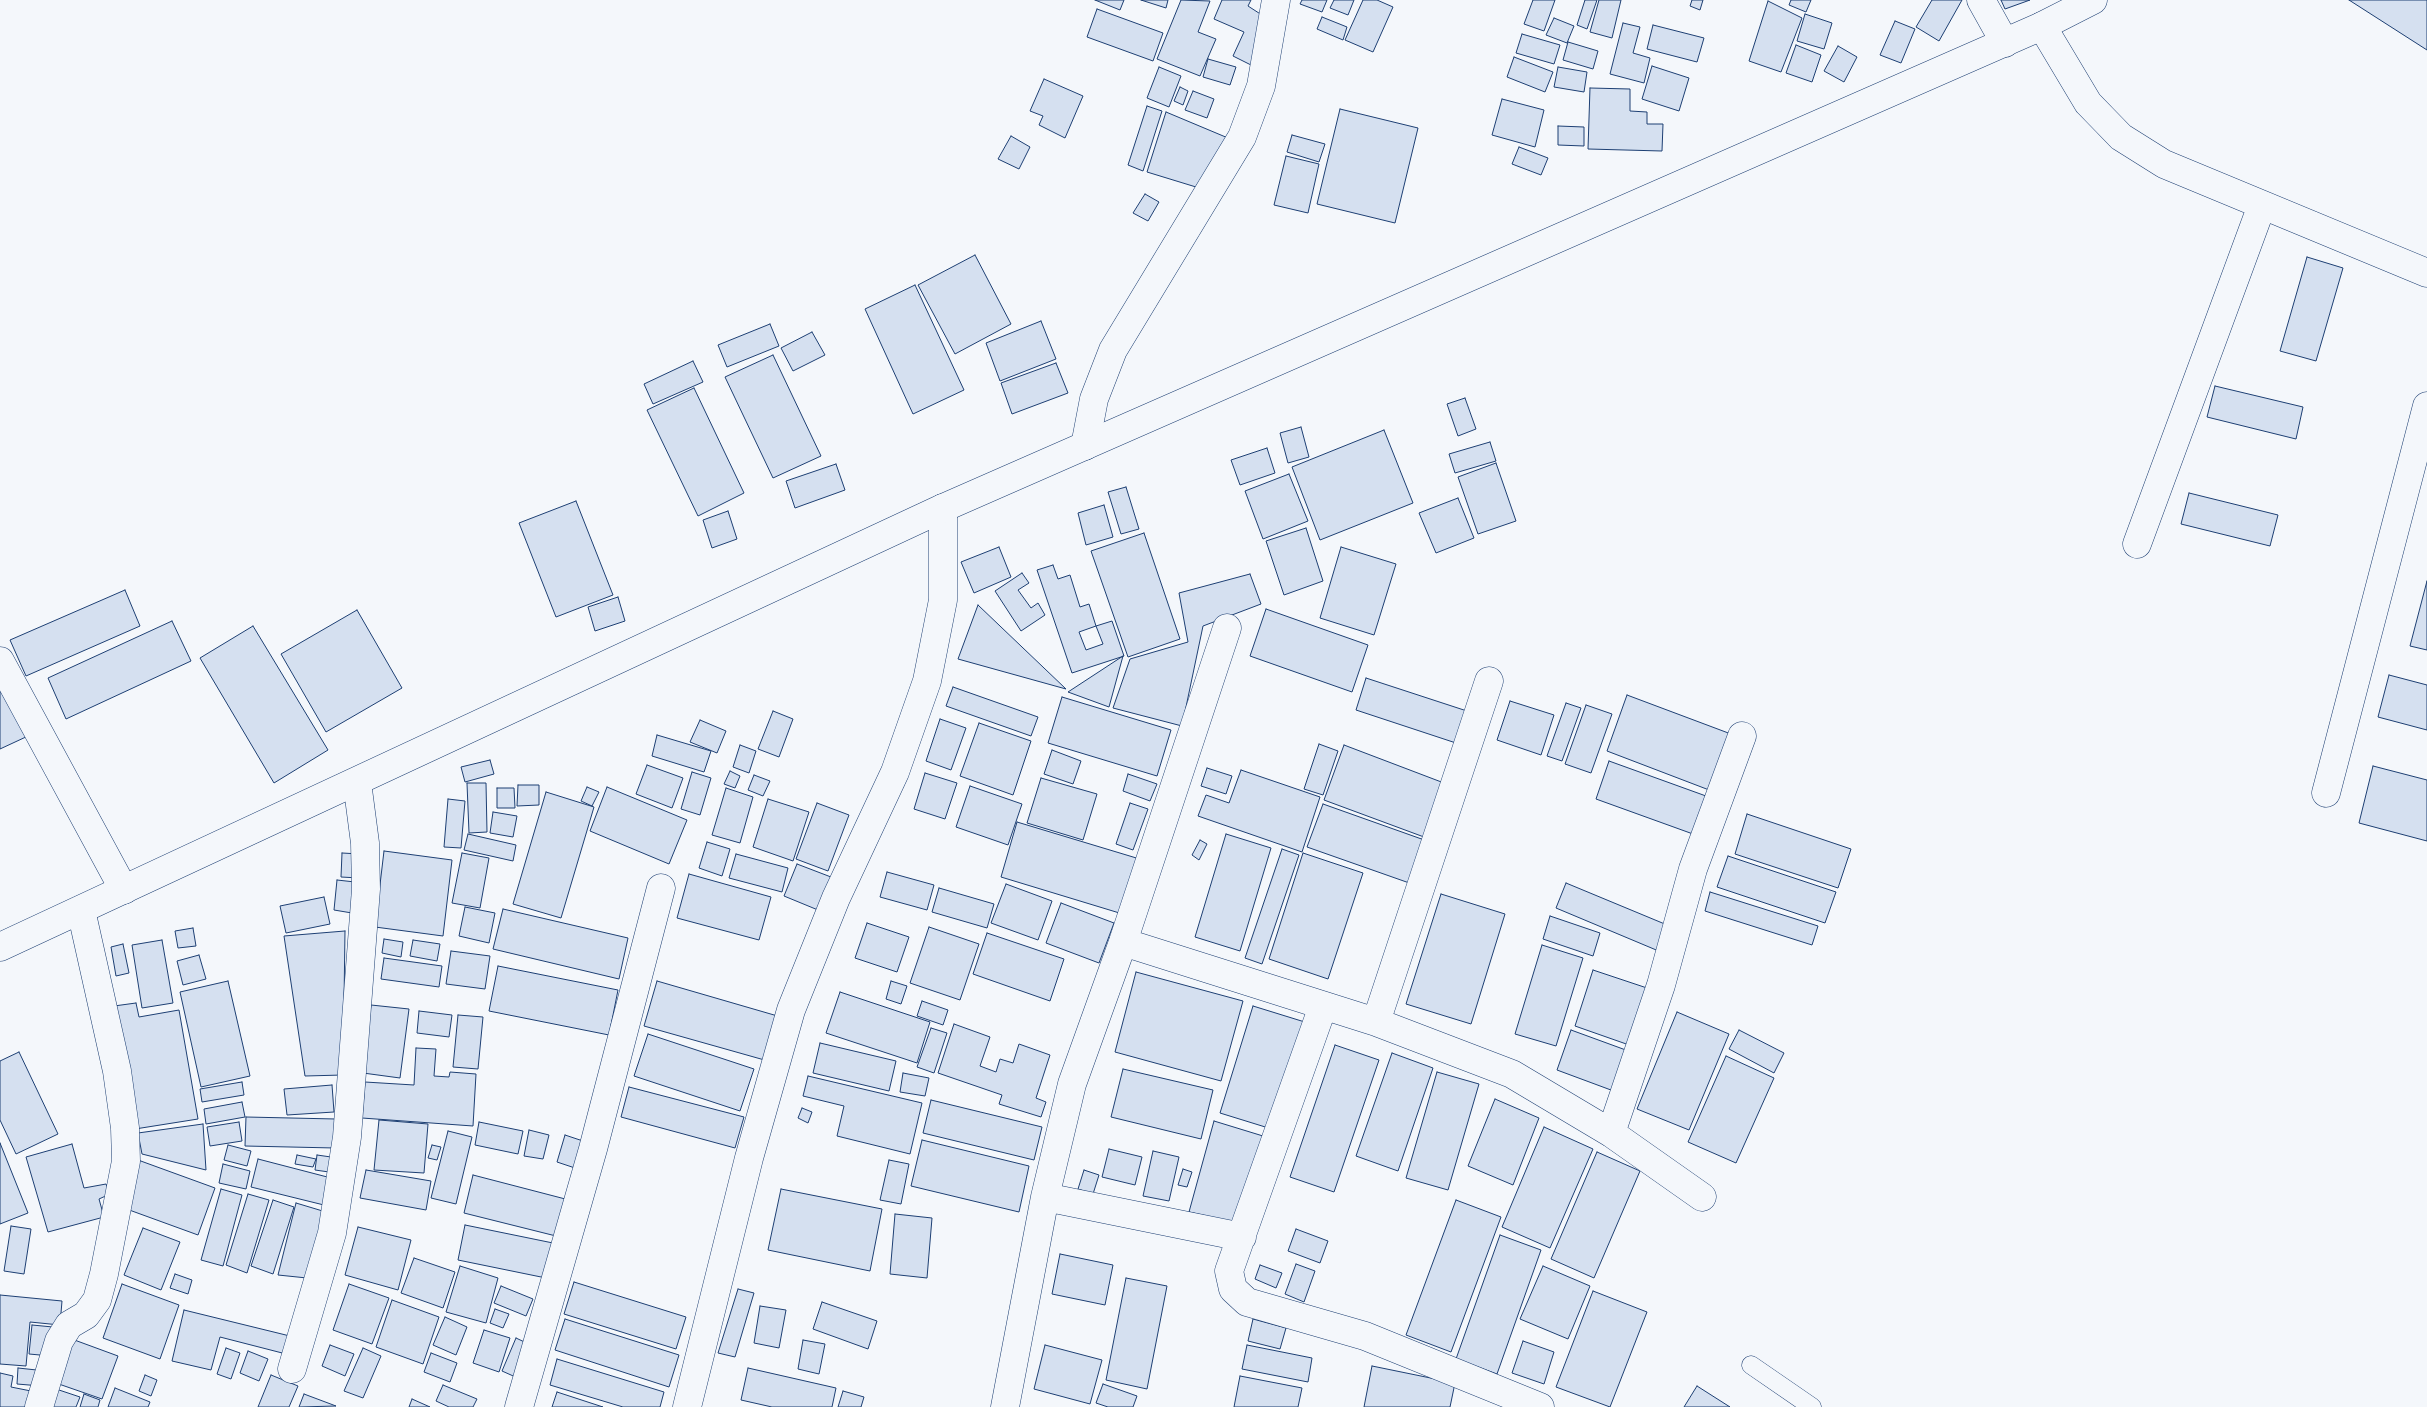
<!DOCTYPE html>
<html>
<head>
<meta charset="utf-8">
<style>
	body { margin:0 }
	canvas { display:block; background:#f4f7fb }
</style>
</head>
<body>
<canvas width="2427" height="1407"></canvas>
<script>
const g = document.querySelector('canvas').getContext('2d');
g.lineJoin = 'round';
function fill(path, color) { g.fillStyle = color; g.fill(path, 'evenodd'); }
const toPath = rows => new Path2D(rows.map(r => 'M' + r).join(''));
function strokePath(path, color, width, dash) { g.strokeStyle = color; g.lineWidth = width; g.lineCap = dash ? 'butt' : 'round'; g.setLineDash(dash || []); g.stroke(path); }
const building = toPath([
	[1095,0,1124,0,1120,10,1095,0],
	[1141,0,1168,0,1166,8,1141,0],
	[1181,0,1210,1,1198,32,1216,39,1200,76,1157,59,1181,0],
	[1222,0,1251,0,1248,6,1265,17,1253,66,1233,56,1244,32,1214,19,1222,0],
	[1302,0,1327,0,1322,12,1300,4,1302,0],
	[1334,0,1354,0,1348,15,1330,8,1334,0],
	[1363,0,1377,0,1393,7,1373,52,1345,40,1363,0],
	[1533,0,1555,0,1544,31,1524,24,1533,0],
	[1585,0,1597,0,1587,29,1577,25,1585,0],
	[1599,0,1621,0,1612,38,1590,32,1599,0],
	[1692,0,1703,0,1700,10,1690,6,1692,0],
	[1791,0,1811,0,1806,12,1789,5,1791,0],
	[1932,0,1962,0,1939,41,1916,27,1932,0],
	[2001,0,2030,0,2005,9,2001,0],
	[2349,0,2427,0,2427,50,2349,0],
	[1768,1,1802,18,1781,72,1749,61,1768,1],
	[1097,9,1163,33,1153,61,1087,37,1097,9],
	[1805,14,1832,23,1824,49,1797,41,1805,14],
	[1322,17,1347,27,1343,40,1317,29,1322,17],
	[1554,18,1574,26,1567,43,1546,35,1554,18],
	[1895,21,1915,29,1901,63,1880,55,1895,21],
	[1623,23,1640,27,1633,53,1650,58,1644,83,1610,74,1623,23],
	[1653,25,1704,38,1697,62,1647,49,1653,25],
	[1522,34,1560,45,1554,64,1516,53,1522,34],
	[1568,42,1598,51,1593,69,1563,60,1568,42],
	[1796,45,1821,55,1812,82,1786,73,1796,45],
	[1838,46,1857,57,1844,82,1824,71,1838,46],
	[1514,57,1553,72,1545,92,1507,77,1514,57],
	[1208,59,1236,67,1230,85,1203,77,1208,59],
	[1652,66,1689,78,1679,111,1642,99,1652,66],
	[1159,67,1181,76,1169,107,1147,98,1159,67],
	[1558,67,1587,72,1584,92,1554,87,1558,67],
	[1044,79,1083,96,1065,138,1039,125,1043,116,1030,111,1044,79],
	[1180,87,1188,91,1183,105,1174,101,1180,87],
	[1590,88,1630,89,1630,111,1647,112,1647,124,1663,124,1662,151,1588,149,1590,88],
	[1193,91,1214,99,1207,118,1185,110,1193,91],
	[1502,99,1544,110,1535,147,1492,135,1502,99],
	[1147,106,1162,111,1143,171,1128,165,1147,106],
	[1340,109,1418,128,1395,223,1317,204,1340,109],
	[1166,112,1228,138,1196,187,1147,172,1166,112],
	[1558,126,1584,127,1584,146,1558,145,1558,126],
	[1292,135,1325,144,1319,162,1287,152,1292,135],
	[1011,136,1030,147,1019,169,998,159,1011,136],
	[1519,147,1548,158,1541,175,1512,164,1519,147],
	[1286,156,1319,164,1308,213,1274,205,1286,156],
	[1145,194,1159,202,1148,221,1133,213,1145,194],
	[975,255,1011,324,955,354,918,285,975,255],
	[2307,257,2343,268,2316,361,2280,351,2307,257],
	[915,285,964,390,913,414,865,309,915,285],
	[1041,321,1056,359,1000,381,986,343,1041,321],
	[770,324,779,346,727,367,718,345,770,324],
	[812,332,825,355,793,371,781,348,812,332],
	[773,355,821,456,773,478,725,377,773,355],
	[693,361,703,382,653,404,644,384,693,361],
	[1056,363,1068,393,1012,414,1001,383,1056,363],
	[2215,386,2303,407,2296,439,2207,417,2215,386],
	[694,388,744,493,698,516,647,410,694,388],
	[1465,398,1476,429,1458,436,1447,404,1465,398],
	[1301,427,1309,457,1288,463,1280,433,1301,427],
	[1384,430,1413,503,1320,540,1292,467,1384,430],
	[1490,442,1496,461,1455,473,1449,454,1490,442],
	[1267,448,1275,473,1240,485,1231,460,1267,448],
	[1496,463,1516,521,1478,534,1458,477,1496,463],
	[836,464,845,490,795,508,786,481,836,464],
	[1289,474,1308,521,1263,539,1245,491,1289,474],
	[1126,487,1139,529,1121,534,1108,492,1126,487],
	[2189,493,2278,515,2270,546,2181,524,2189,493],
	[1458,498,1474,538,1436,553,1419,513,1458,498],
	[576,501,613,595,556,617,519,523,576,501],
	[1104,505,1113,537,1086,545,1078,513,1104,505],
	[728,511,737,539,712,548,703,520,728,511],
	[1306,528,1323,581,1284,595,1266,541,1306,528],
	[1144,533,1180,639,1128,657,1091,551,1144,533],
	[999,547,1011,577,974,593,961,562,999,547],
	[1341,547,1396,564,1374,635,1320,618,1341,547],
	[1053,565,1058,579,1070,575,1080,607,1089,604,1096,626,1079,632,1086,650,1103,644,1096,626,1112,621,1124,656,1072,673,1037,570,1053,565],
	[1022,573,1029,583,1018,590,1031,608,1038,603,1045,615,1021,631,995,591,1022,573],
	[1250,574,1261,604,1203,626,1182,726,1113,708,1130,659,1188,642,1179,593,1250,574],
	[2427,581,2427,650,2410,646,2427,581],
	[125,590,140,626,26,676,10,640,125,590],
	[618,597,625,621,595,631,588,607,618,597],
	[978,605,1066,689,958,659,978,605],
	[1266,609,1368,645,1352,692,1250,656,1266,609],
	[357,610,402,688,326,732,281,654,357,610],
	[172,621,191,661,66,719,48,678,172,621],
	[253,626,328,750,274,783,200,658,253,626],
	[1123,656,1109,707,1068,692,1123,656],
	[2389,675,2427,685,2427,730,2378,717,2389,675],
	[1366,678,1470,712,1459,744,1356,710,1366,678],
	[953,687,1038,717,1031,736,946,706,953,687],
	[6,689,28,736,0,749,0,692,6,689],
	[1627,695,1739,737,1717,793,1607,751,1627,695],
	[1062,697,1171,730,1157,776,1048,743,1062,697],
	[1510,701,1554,715,1541,755,1497,740,1510,701],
	[1566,703,1581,708,1562,761,1547,756,1566,703],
	[1586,705,1612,714,1591,773,1565,764,1586,705],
	[773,711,793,719,779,757,758,749,773,711],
	[940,719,966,728,951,770,926,761,940,719],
	[700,720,726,731,717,753,690,742,700,720],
	[979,723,1031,741,1013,795,960,776,979,723],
	[657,735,711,751,704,772,652,756,657,735],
	[1319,744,1338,751,1323,795,1304,789,1319,744],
	[740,745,756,751,749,773,733,767,740,745],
	[1344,745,1444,783,1424,837,1324,800,1344,745],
	[1052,750,1081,761,1073,784,1044,774,1052,750],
	[490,760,494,774,465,782,461,767,490,760],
	[1609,761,1706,796,1693,834,1596,799,1609,761],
	[647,765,683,778,672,808,636,794,647,765],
	[2373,766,2427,780,2427,841,2359,823,2373,766],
	[1207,768,1232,776,1226,794,1201,786,1207,768],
	[1241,770,1320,797,1302,852,1198,816,1206,795,1229,803,1241,770],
	[730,771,740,776,735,788,724,784,730,771],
	[692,772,711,778,700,815,681,809,692,772],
	[925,773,957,783,945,819,914,809,925,773],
	[1128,774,1157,784,1150,801,1123,791,1128,774],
	[754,775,770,781,763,796,748,790,754,775],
	[1041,778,1097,794,1083,840,1027,823,1041,778],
	[467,783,486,783,487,832,469,833,467,783],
	[518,785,539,785,539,805,517,806,518,785],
	[970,786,1022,804,1008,845,956,827,970,786],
	[587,787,599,792,592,806,581,801,587,787],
	[607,787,687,820,669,864,590,831,607,787],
	[497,788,514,788,515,808,497,808,497,788],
	[726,788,753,797,740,843,712,835,726,788],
	[546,792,594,807,561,918,513,904,546,792],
	[448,799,465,801,461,848,444,847,448,799],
	[768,799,809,812,793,861,753,847,768,799],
	[817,803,849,815,828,871,796,859,817,803],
	[1130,803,1148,809,1133,850,1116,844,1130,803],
	[1323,804,1430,842,1415,885,1307,847,1323,804],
	[493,812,517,816,513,837,490,833,493,812],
	[1747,814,1851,849,1838,888,1735,854,1747,814],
	[1017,822,1143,860,1126,915,1001,877,1017,822],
	[468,834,516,845,513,861,464,850,468,834],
	[1226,834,1271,848,1240,951,1195,937,1226,834],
	[1200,840,1207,844,1199,860,1192,855,1200,840],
	[707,842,730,849,722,876,699,868,707,842],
	[1282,849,1299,855,1262,964,1245,958,1282,849],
	[384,851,452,860,443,936,375,927,384,851],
	[342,853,360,854,359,878,341,877,342,853],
	[462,853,489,858,480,908,452,903,462,853],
	[1303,853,1363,873,1328,979,1269,959,1303,853],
	[736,854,788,868,782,892,729,878,736,854],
	[1728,856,1836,892,1825,923,1717,887,1728,856],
	[797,864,831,877,818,910,784,896,797,864],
	[887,872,934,885,927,910,880,897,887,872],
	[689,874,771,897,759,940,677,918,689,874],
	[337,880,355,882,352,913,334,910,337,880],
	[1566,883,1672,927,1661,952,1556,908,1566,883],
	[1006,884,1052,901,1038,940,991,923,1006,884],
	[939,888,994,904,987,928,932,912,939,888],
	[1710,892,1818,926,1812,945,1705,911,1710,892],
	[1441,894,1505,914,1471,1024,1406,1004,1441,894],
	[324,897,330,924,286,933,280,906,324,897],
	[1061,903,1114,923,1099,963,1046,943,1061,903],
	[465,907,495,913,489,943,459,936,465,907],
	[503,909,628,938,619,979,493,949,503,909],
	[1550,916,1600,933,1593,956,1543,939,1550,916],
	[867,923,909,937,897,972,855,958,867,923],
	[929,927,979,944,960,1000,910,983,929,927],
	[193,928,196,946,178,948,175,931,193,928],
	[345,931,343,1075,305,1076,284,936,345,931],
	[987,933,1064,959,1050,1001,973,974,987,933],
	[384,939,403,942,401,957,382,953,384,939],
	[162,940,173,1003,142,1008,132,945,162,940],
	[413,940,440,944,437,961,410,956,413,940],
	[123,944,129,973,116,976,111,947,123,944],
	[1542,945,1583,958,1556,1046,1515,1034,1542,945],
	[451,951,490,956,485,989,446,984,451,951],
	[199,955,206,979,183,985,177,961,199,955],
	[384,958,442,966,439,987,381,979,384,958],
	[498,966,618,990,609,1035,489,1011,498,966],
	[1593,970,1650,989,1632,1046,1575,1026,1593,970],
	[1136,972,1243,1001,1221,1081,1115,1052,1136,972],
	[228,981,250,1076,201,1087,180,992,228,981],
	[657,981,781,1017,768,1061,644,1026,657,981],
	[891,981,907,986,901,1004,886,999,891,981],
	[840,992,930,1022,917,1063,826,1033,840,992],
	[922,1001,948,1010,943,1025,917,1016,922,1001],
	[136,1003,139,1017,179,1010,198,1119,135,1129,114,1006,136,1003],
	[371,1005,409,1009,400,1078,363,1073,371,1005],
	[1253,1006,1308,1023,1275,1130,1220,1113,1253,1006],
	[419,1011,452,1015,449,1037,417,1033,419,1011],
	[1677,1012,1729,1034,1689,1130,1637,1109,1677,1012],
	[458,1015,483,1017,478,1069,453,1067,458,1015],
	[954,1024,990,1037,980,1066,996,1072,1000,1059,1013,1063,1019,1044,1050,1055,1036,1098,1046,1102,1041,1117,999,1104,1002,1095,938,1073,954,1024],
	[931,1028,947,1033,934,1073,917,1067,931,1028],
	[1571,1030,1634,1053,1619,1093,1557,1070,1571,1030],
	[1739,1030,1784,1053,1774,1073,1729,1049,1739,1030],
	[648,1034,754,1069,740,1111,634,1076,648,1034],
	[820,1043,896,1061,889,1091,813,1073,820,1043],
	[1335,1045,1379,1060,1334,1192,1290,1177,1335,1045],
	[416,1048,436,1049,434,1076,449,1077,450,1072,476,1074,473,1126,362,1118,365,1082,414,1085,416,1048],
	[19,1052,58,1134,16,1154,0,1120,0,1061,19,1052],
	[1392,1053,1433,1068,1398,1171,1356,1156,1392,1053],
	[1726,1056,1774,1078,1736,1163,1688,1142,1726,1056],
	[1123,1069,1213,1090,1201,1139,1111,1117,1123,1069],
	[1437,1072,1479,1084,1448,1190,1406,1178,1437,1072],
	[903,1073,929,1078,925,1096,900,1092,903,1073],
	[808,1076,922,1103,910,1154,837,1136,844,1106,803,1096,808,1076],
	[242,1082,244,1095,202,1102,200,1089,242,1082],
	[332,1085,334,1112,287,1115,284,1089,332,1085],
	[629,1087,744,1117,735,1148,621,1117,629,1087],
	[1495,1099,1539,1118,1513,1185,1468,1166,1495,1099],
	[931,1100,1042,1127,1034,1160,923,1133,931,1100],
	[242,1102,245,1117,206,1124,204,1109,242,1102],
	[802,1108,812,1112,808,1123,798,1118,802,1108],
	[246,1117,336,1119,335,1148,245,1146,246,1117],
	[379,1120,428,1124,424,1173,374,1170,379,1120],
	[1214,1121,1263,1136,1237,1223,1189,1212,1214,1121],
	[239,1122,242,1141,210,1146,207,1127,239,1122],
	[479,1122,523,1131,518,1154,475,1145,479,1122],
	[203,1124,206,1170,142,1154,138,1133,203,1124],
	[1544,1127,1593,1149,1550,1248,1502,1227,1544,1127],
	[529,1130,549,1135,543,1159,524,1156,529,1130],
	[448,1131,472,1137,456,1204,431,1198,448,1131],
	[565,1135,589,1143,581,1170,557,1162,565,1135],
	[922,1140,1029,1166,1019,1212,911,1186,922,1140],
	[0,1143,28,1213,0,1224,0,1143],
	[72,1144,84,1188,106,1184,110,1194,99,1199,104,1217,48,1232,26,1157,72,1144],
	[228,1145,251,1151,247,1166,224,1160,228,1145],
	[432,1145,441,1147,437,1160,428,1158,432,1145],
	[1109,1149,1142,1157,1135,1185,1102,1177,1109,1149],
	[1153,1151,1179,1157,1169,1201,1143,1196,1153,1151],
	[1597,1152,1640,1171,1594,1278,1551,1259,1597,1152],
	[297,1155,316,1159,313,1167,295,1164,297,1155],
	[317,1155,338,1158,336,1173,315,1170,317,1155],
	[258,1159,335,1179,328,1206,251,1187,258,1159],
	[138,1160,215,1188,198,1235,121,1207,138,1160],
	[889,1160,909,1164,901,1204,880,1200,889,1160],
	[223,1164,250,1171,246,1189,219,1183,223,1164],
	[1183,1169,1192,1172,1187,1187,1178,1185,1183,1169],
	[366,1170,431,1181,426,1210,360,1198,366,1170],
	[1084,1170,1099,1175,1093,1194,1078,1189,1084,1170],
	[473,1175,573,1201,564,1238,464,1213,473,1175],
	[221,1189,242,1195,223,1266,201,1260,221,1189],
	[781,1189,882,1209,870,1271,768,1250,781,1189],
	[248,1194,269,1200,247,1273,226,1265,248,1194],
	[273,1200,294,1207,273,1274,251,1266,273,1200],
	[1456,1200,1501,1217,1451,1352,1406,1335,1456,1200],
	[296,1203,326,1212,307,1278,278,1275,296,1203],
	[895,1214,932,1218,927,1278,890,1274,895,1214],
	[465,1225,553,1243,546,1278,458,1260,465,1225],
	[11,1226,31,1229,24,1274,4,1271,11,1226],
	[358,1227,411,1240,398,1290,345,1275,358,1227],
	[143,1228,180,1242,161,1290,124,1275,143,1228],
	[1296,1229,1328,1241,1320,1263,1288,1251,1296,1229],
	[1500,1235,1541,1250,1497,1374,1456,1359,1500,1235],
	[1060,1254,1113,1265,1105,1305,1052,1294,1060,1254],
	[414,1258,455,1272,443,1308,401,1293,414,1258],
	[1296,1264,1315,1271,1304,1302,1285,1294,1296,1264],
	[1260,1265,1282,1273,1276,1288,1255,1279,1260,1265],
	[460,1266,498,1278,486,1323,446,1312,460,1266],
	[1543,1266,1590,1286,1568,1339,1520,1319,1543,1266],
	[175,1274,192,1280,188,1294,170,1288,175,1274],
	[1126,1278,1167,1286,1147,1389,1106,1380,1126,1278],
	[574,1282,686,1317,676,1349,564,1314,574,1282],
	[122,1284,179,1305,160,1359,103,1338,122,1284],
	[349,1284,389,1298,372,1344,333,1330,349,1284],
	[501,1286,533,1299,526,1316,494,1303,501,1286],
	[738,1289,754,1293,735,1357,718,1353,738,1289],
	[1593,1291,1647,1312,1610,1407,1556,1387,1593,1291],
	[0,1295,62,1301,60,1325,30,1322,26,1366,0,1364,0,1295],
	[392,1300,439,1317,423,1364,376,1347,392,1300],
	[822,1302,877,1321,868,1349,813,1329,822,1302],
	[760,1306,786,1310,779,1348,754,1343,760,1306],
	[495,1309,509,1314,503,1328,490,1323,495,1309],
	[184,1310,294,1337,290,1355,220,1337,211,1370,172,1361,184,1310],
	[445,1317,467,1327,456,1355,433,1345,445,1317],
	[565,1319,679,1355,669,1387,555,1350,565,1319],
	[1253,1319,1286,1328,1280,1349,1248,1341,1253,1319],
	[32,1325,53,1327,51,1356,29,1354,32,1325],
	[484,1330,510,1338,499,1372,473,1363,484,1330],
	[69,1338,118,1356,102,1399,53,1382,69,1338],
	[516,1338,533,1346,520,1379,502,1371,516,1338],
	[803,1340,825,1344,819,1374,798,1369,803,1340],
	[1523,1341,1554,1352,1544,1384,1512,1373,1523,1341],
	[330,1345,354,1354,345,1376,322,1366,330,1345],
	[1045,1345,1102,1360,1090,1404,1034,1389,1045,1345],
	[1247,1345,1312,1358,1308,1382,1242,1369,1247,1345],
	[226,1348,240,1353,231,1379,217,1374,226,1348],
	[363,1348,381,1356,363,1398,344,1391,363,1348],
	[248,1351,268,1359,259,1381,240,1373,248,1351],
	[431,1353,457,1363,450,1382,424,1372,431,1353],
	[557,1359,664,1392,660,1407,623,1407,550,1385,557,1359],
	[1372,1366,1455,1383,1450,1407,1364,1407,1372,1366],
	[18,1368,46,1371,41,1386,17,1384,18,1368],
	[748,1368,836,1388,832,1407,772,1407,741,1400,748,1368],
	[0,1373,13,1376,11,1387,31,1391,29,1407,0,1407,0,1373],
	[145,1375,157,1380,151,1396,139,1391,145,1375],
	[271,1375,298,1386,289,1407,258,1407,271,1375],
	[1240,1376,1302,1388,1298,1407,1234,1407,1240,1376],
	[1103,1384,1137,1396,1133,1407,1108,1407,1096,1403,1103,1384],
	[443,1385,477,1399,473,1407,449,1407,436,1401,443,1385],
	[1697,1386,1730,1407,1684,1407,1697,1386],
	[53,1388,80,1397,76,1407,46,1407,53,1388],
	[115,1388,150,1402,148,1407,108,1407,115,1388],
	[843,1391,864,1397,861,1407,838,1407,843,1391],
	[557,1392,603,1407,552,1407,557,1392],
	[84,1394,100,1400,98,1407,80,1407,84,1394],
	[304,1394,336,1406,299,1407,304,1394],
	[412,1399,430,1407,409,1407,412,1399]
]);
fill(building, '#d5e0f0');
strokePath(building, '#1d3f73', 1);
const lane = toPath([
	[1751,1365,1812,1407]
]);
const street = toPath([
	[1981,0,2005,43],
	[2042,26,2088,103,2121,137,2164,164,2427,273],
	[1085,446,1094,399,1113,350,1242,137,1261,86,1276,0],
	[2137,544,2262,205],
	[0,661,124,890],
	[2326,793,2427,406],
	[1123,942,1376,1022,1512,1074,1611,1133,1702,1197],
	[1323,1006,1229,1271,1233,1289,1247,1302,1365,1336,1540,1407],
	[1376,1022,1489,681],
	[1611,1133,1661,985,1693,869,1742,736],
	[1045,1197,1242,1237],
	[292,1369,332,1233,347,1137,366,889,365,843,357,782],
	[39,1407,59,1341,69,1325,86,1315,97,1300,104,1274,126,1161,125,1128,117,1071,81,910],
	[519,1407,593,1149,661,888],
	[687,1407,749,1158,791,1010,836,898,895,772,927,681,943,600,943,508],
	[1005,1407,1045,1197,1072,1084,1123,942,1227,628]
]);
const secondary = toPath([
	[0,947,943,508,2042,26,2093,0]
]);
strokePath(lane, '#1d3f73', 19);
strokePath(street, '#1d3f73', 29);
strokePath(secondary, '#1d3f73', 29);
strokePath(lane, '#f4f7fb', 18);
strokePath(street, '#f4f7fb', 28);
strokePath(secondary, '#f4f7fb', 28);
</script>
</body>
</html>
